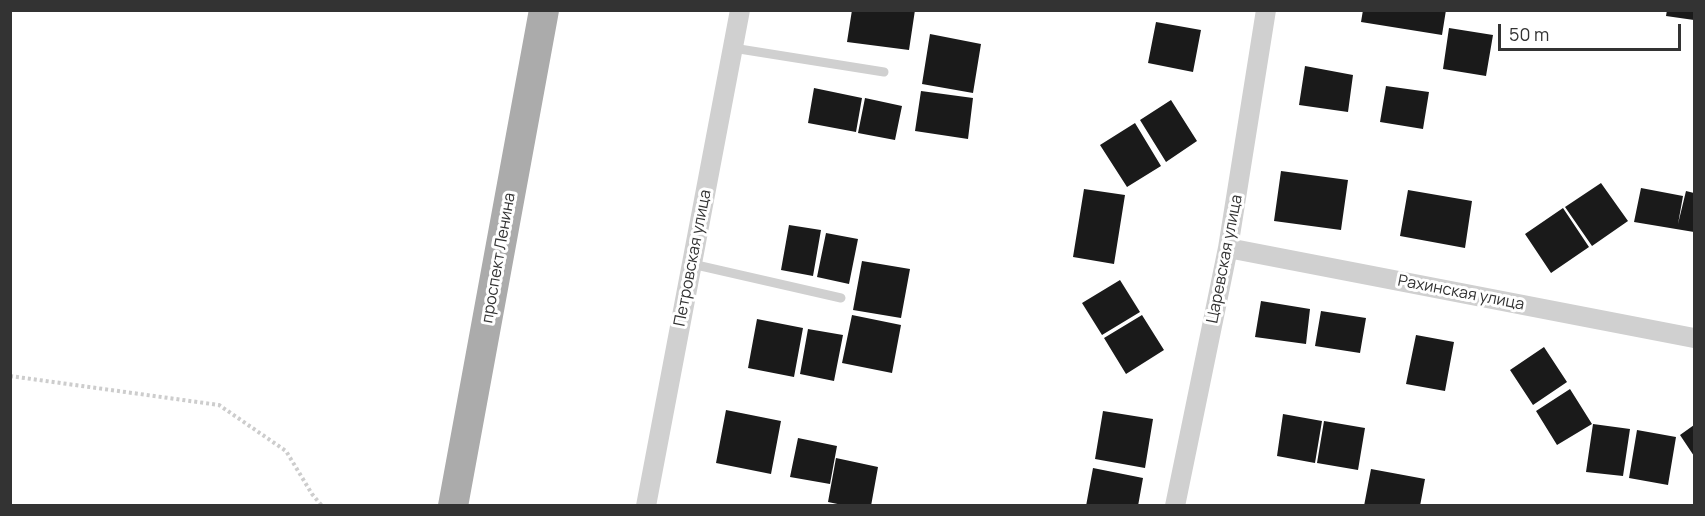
<!DOCTYPE html>
<html>
<head>
<meta charset="utf-8">
<style>
	body { margin:0 }
	#map { position:relative; width:1705px; height:516px; overflow:hidden; background:#fff; font-family:Manrope,sans-serif }
	canvas { display:block }
	.frame { position:absolute; inset:0; border:12px solid #333; pointer-events:none }
	.scale { position:absolute; left:1498px; top:24px; width:183px; height:27px; box-sizing:border-box; border:3px solid #333; border-top:0; padding-left:8px; font-size:18px; line-height:21px; white-space:nowrap; color:#333; -webkit-text-stroke:4px #fff; paint-order:stroke }
</style>
</head>
<body>
<div id="map">
<canvas width="1705" height="516"></canvas>
<div class="frame"></div>
<div class="scale">50 m</div>
</div>
<script>
const g = document.querySelector('canvas').getContext('2d');
g.lineJoin = 'round';
function fill(path, color) { g.fillStyle = color; g.fill(path, 'evenodd'); }
const toPath = rows => new Path2D(rows.map(r => 'M' + r).join(''));
function strokePath(path, color, width, dash) { g.strokeStyle = color; g.lineWidth = width; g.lineCap = dash ? 'butt' : 'round'; g.setLineDash(dash || []); g.stroke(path); }
function write(font, color, halo, rows, align = 'center') {
  g.font = font + ' Manrope,sans-serif'; g.lineWidth = 6; g.setLineDash([]); g.textBaseline = 'middle'; g.strokeStyle = halo; g.fillStyle = color; for (const [text, x, y, turn = 0] of rows) {
    g.save(); g.translate(x, y); g.rotate((+turn || 0) * Math.PI / 180); g.textAlign = isNaN(turn) ? turn : align; if (halo) g.strokeText(text, 0, 0); g.fillText(text, 0, 0); g.restore();
  }
}
fill(toPath([
	[852,10,915,10,909,50,847,42],
	[1363,10,1446,10,1442,35,1361,22],
	[1667,10,1694,10,1694,20,1666,16],
	[1156,22,1201,30,1193,72,1148,63],
	[1449,28,1493,35,1486,76,1443,69],
	[930,34,981,44,973,93,922,84],
	[1305,66,1353,75,1348,112,1299,105],
	[1386,86,1429,92,1423,129,1380,122],
	[814,88,862,98,856,132,808,123],
	[921,91,973,98,968,139,915,131],
	[865,98,902,106,895,140,858,133],
	[1171,100,1197,141,1166,162,1140,120],
	[1135,123,1161,166,1127,187,1100,145],
	[1281,171,1348,180,1341,230,1274,221],
	[1601,183,1628,221,1592,246,1565,207],
	[1641,188,1683,196,1678,224,1686,191,1694,193,1694,232,1634,222],
	[1084,189,1125,195,1114,264,1073,257],
	[1408,190,1472,201,1465,248,1400,236],
	[1563,208,1589,247,1551,273,1525,234],
	[789,225,821,230,813,276,781,270],
	[826,233,858,239,849,284,817,277],
	[862,261,910,269,901,318,853,310],
	[1120,280,1140,312,1102,335,1082,303],
	[1261,301,1310,309,1306,344,1255,337],
	[1321,311,1366,318,1360,353,1315,346],
	[852,315,901,325,892,373,842,363],
	[1142,315,1164,350,1126,374,1104,338],
	[757,319,803,328,794,377,748,368],
	[808,329,843,335,834,381,800,374],
	[1416,335,1454,342,1445,391,1406,384],
	[1544,347,1567,382,1533,405,1510,370],
	[1570,389,1592,424,1557,445,1536,411],
	[726,410,781,421,771,474,716,463],
	[1103,411,1153,419,1145,468,1095,459],
	[1283,414,1322,421,1315,463,1277,456],
	[1324,421,1365,428,1358,470,1317,463],
	[1593,424,1630,429,1623,476,1586,472],
	[1694,425,1694,456,1680,435],
	[1637,430,1676,437,1668,485,1629,478],
	[798,438,837,446,830,484,790,477],
	[836,458,878,467,871,506,847,506,828,502],
	[1093,468,1143,478,1138,506,1086,506],
	[1371,469,1425,479,1420,506,1364,506]
]), '#1a1a1a');
strokePath(toPath([
	[10,376,219,405,286,451,312,494,322,506]
]), '#cdcdcd', 4, [3, 3]);
strokePath(toPath([
	[733,48,884,72],
	[692,264,841,298]
]), '#d0d0d0', 9);
strokePath(toPath([
	[1228,248,1694,338],
	[646,506,740,10],
	[1175,506,1228,248,1266,10]
]), '#d0d0d0', 20);
strokePath(toPath([
	[453,506,544,10]
]), '#ababab', 30);
write('16px', '#333', '#fff', [
	["проспект Ленина",499,258,-80],
	["Петровская улица",693,258,-79],
	["Царевская улица",1225,259,-79],
	["Рахинская улица",1461,293,11]
]);
</script>
</body>
</html>
